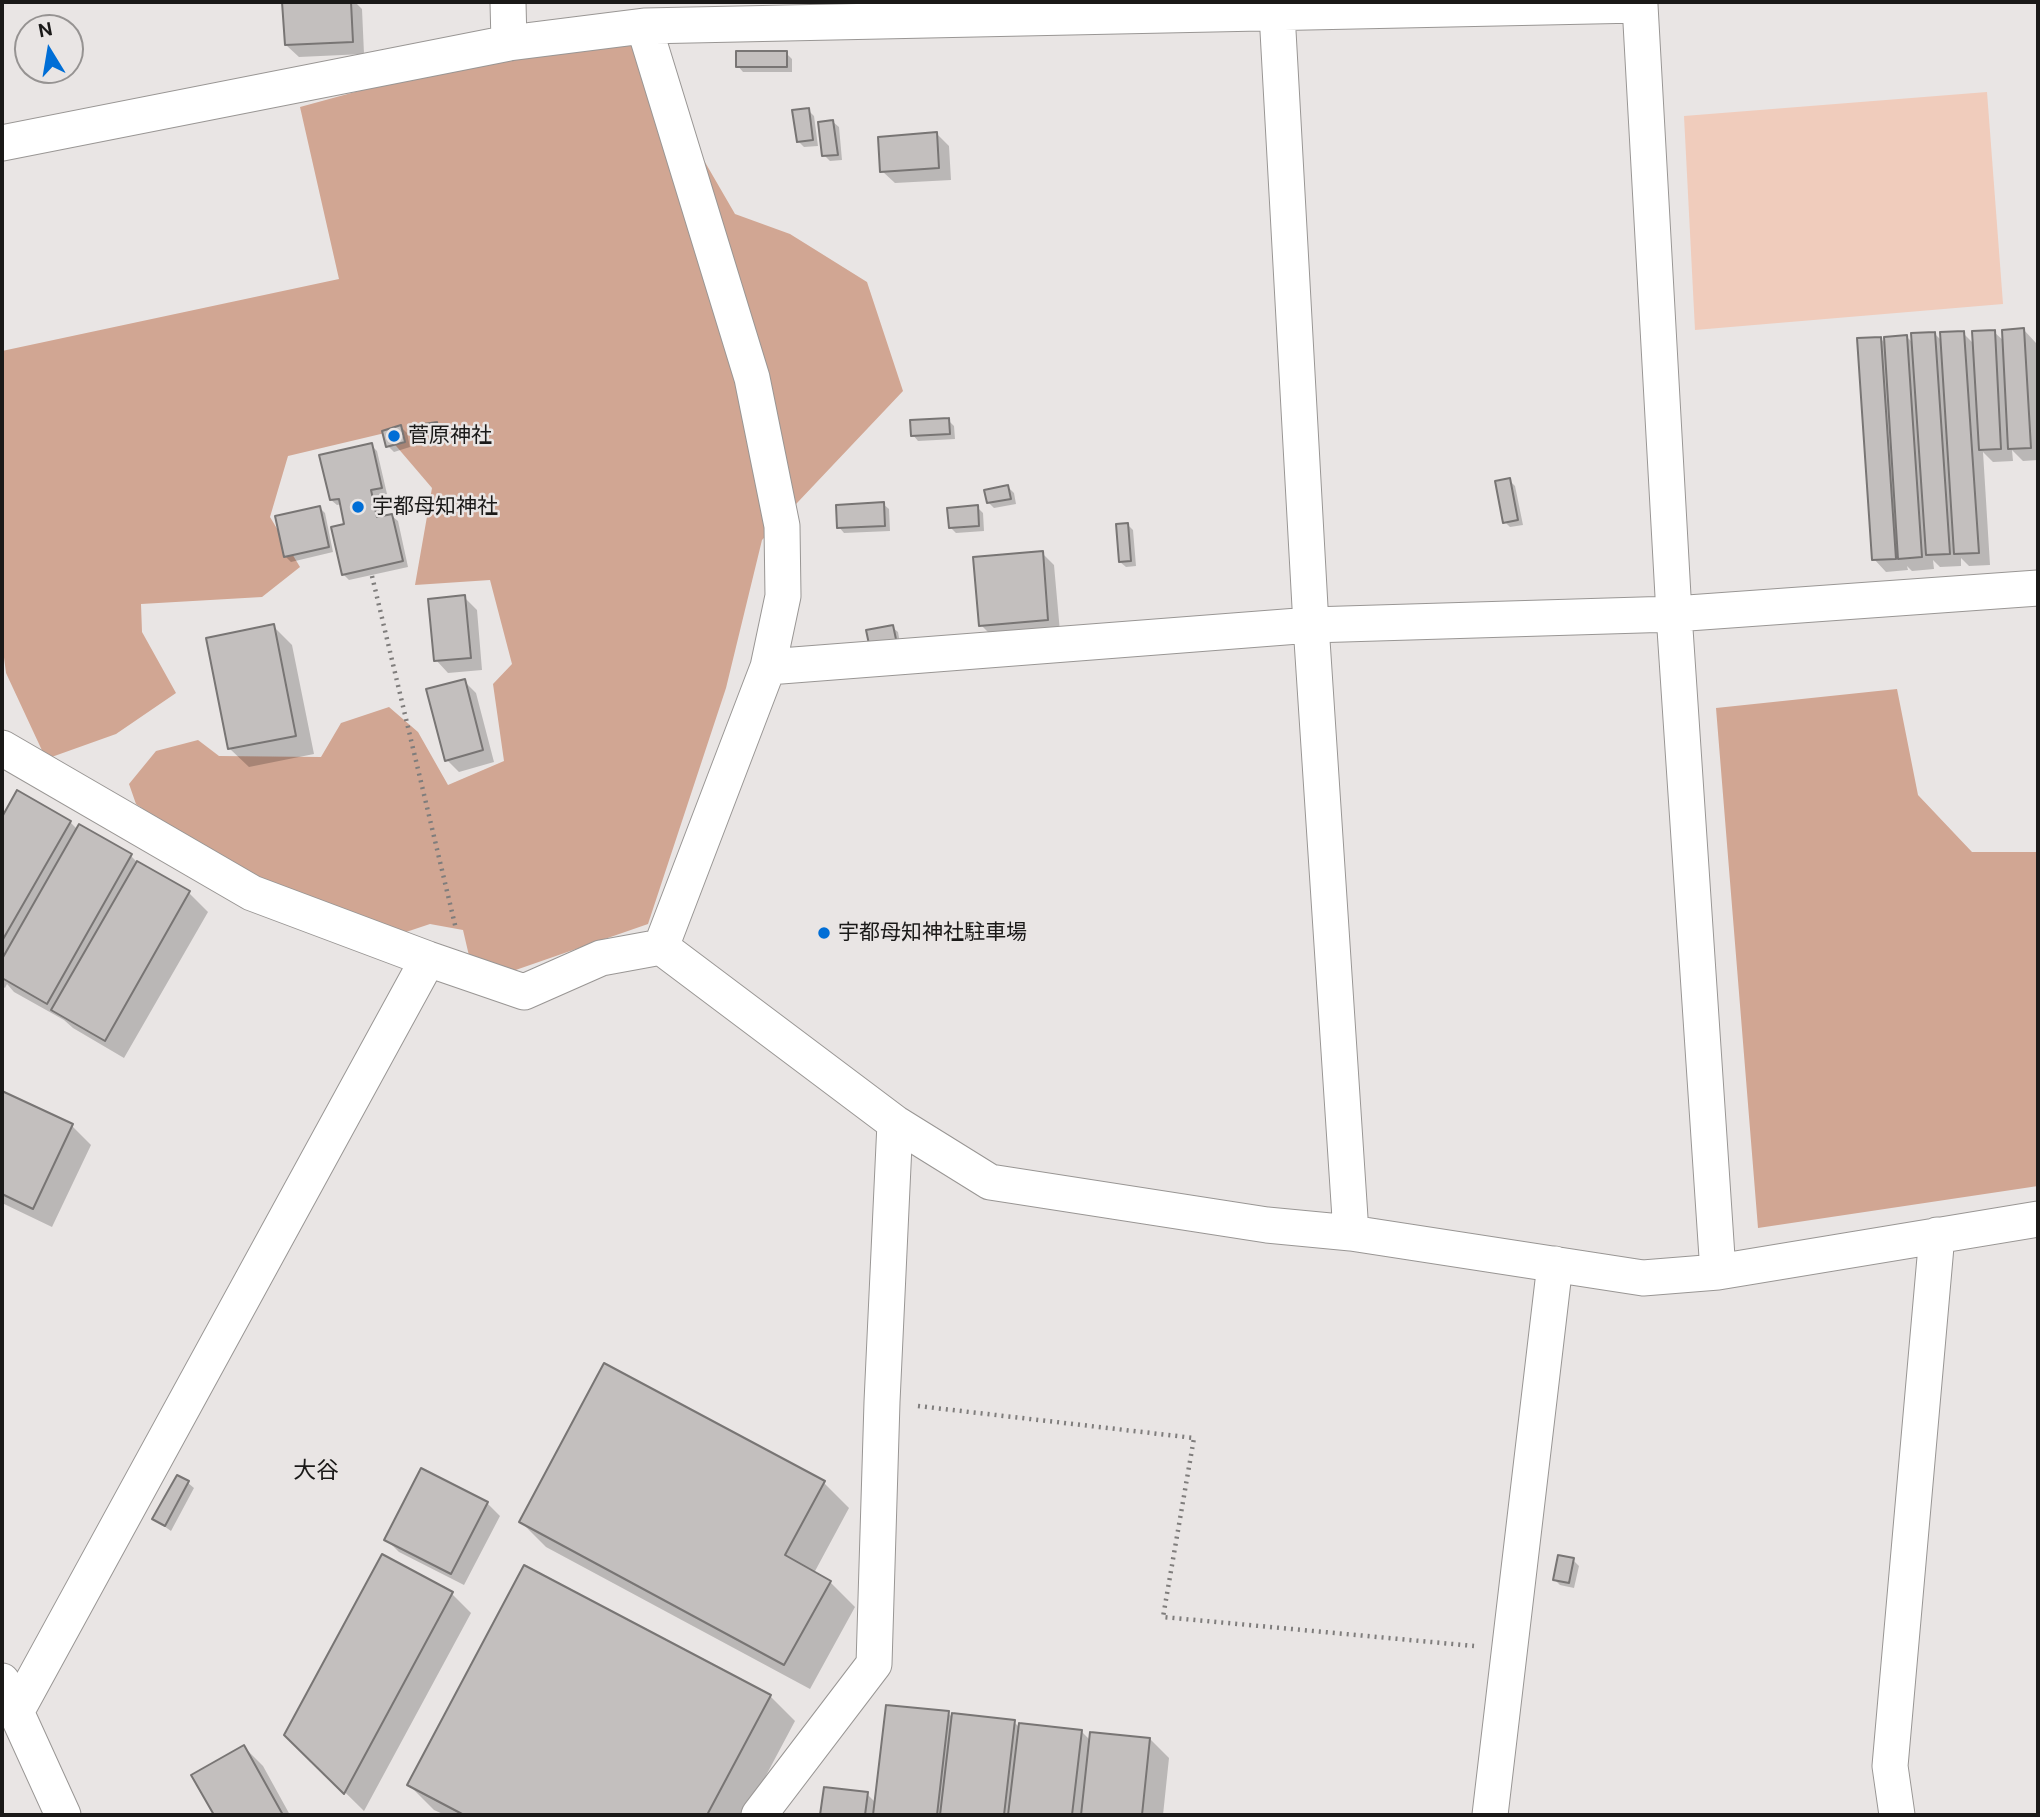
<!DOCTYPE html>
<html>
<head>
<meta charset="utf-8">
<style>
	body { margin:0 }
	#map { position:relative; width:2040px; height:1817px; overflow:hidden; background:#e9e5e4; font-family:"DM Sans",sans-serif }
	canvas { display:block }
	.frame { position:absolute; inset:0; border:4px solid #1a1918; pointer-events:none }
	.north { position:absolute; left:14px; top:14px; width:70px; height:70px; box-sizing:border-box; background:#e9e5e4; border:2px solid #969392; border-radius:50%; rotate:349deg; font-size:19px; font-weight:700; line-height:28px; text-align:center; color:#1a1918 }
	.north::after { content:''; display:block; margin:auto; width:24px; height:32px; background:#006ed6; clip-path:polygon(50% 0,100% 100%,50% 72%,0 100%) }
</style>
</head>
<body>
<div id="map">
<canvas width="2040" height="1817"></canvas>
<div class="frame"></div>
<div class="north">N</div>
</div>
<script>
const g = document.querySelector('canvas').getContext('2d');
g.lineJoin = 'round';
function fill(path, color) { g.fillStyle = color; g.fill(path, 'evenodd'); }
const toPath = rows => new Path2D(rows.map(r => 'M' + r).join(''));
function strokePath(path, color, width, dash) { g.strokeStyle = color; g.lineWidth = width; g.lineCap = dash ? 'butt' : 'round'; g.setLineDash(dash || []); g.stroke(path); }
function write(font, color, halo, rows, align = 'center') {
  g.font = font + ' "DM Sans","Noto Sans JP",sans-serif'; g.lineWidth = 5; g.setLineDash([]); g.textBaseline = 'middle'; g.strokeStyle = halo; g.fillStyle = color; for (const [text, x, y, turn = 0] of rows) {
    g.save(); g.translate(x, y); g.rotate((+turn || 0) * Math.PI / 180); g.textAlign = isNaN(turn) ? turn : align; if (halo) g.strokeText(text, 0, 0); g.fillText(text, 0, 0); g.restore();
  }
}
fill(toPath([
	[1987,92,2003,304,1695,330,1684,116]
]), '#f0ccbc');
fill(toPath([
	[636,43,735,214,790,234,867,282,903,391,762,540,726,688,648,924,507,973,470,960,463,930,430,924,397,935,219,862,136,804,129,784,156,751,198,740,219,756,321,757,341,723,389,707,418,732,448,785,504,761,493,684,512,664,490,580,415,585,432,488,385,433,288,456,270,517,300,567,262,597,141,604,142,632,176,693,116,734,46,759,6,673,2,642,2,351,339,279,300,107,487,56],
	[1897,689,1918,795,1972,852,2038,852,2038,1186,1758,1228,1716,708]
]), '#d1a693');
fill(toPath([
	[284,2,355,2,362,9,364,54,299,57,286,45],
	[861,2,897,2,895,13,869,9],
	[910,2,1029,2,913,5],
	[786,53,792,59,792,72,743,72,738,66],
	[808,110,814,116,818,146,804,147,798,141],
	[833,122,839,127,842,160,830,161,824,155],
	[937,134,949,146,951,180,895,183,882,171],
	[2024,330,2036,343,2038,460,2023,461,2012,450,2013,461,1993,462,1983,452,1990,565,1969,566,1961,558,1961,566,1940,567,1933,560,1934,569,1912,571,1907,566,1908,570,1886,572,1874,559,1880,338,1886,344,1907,337,1914,344,1935,334,1942,341,1963,333,1975,345,1994,332,2005,342],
	[948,420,954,426,955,439,918,441,913,435],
	[437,424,443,429,444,438,434,440,428,434],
	[401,427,407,433,410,447,394,452,388,446],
	[371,445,377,451,387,494,376,496,381,518,392,516,398,521,408,567,349,580,343,574,346,526,342,504,337,505,331,500],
	[1509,480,1515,486,1523,525,1510,527,1505,522],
	[1008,487,1014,493,1016,504,994,508,989,503],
	[883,504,889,509,890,531,844,533,839,527],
	[319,507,325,513,333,552,291,562,285,556],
	[977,507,983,513,984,531,956,533,950,527],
	[1127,524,1133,530,1136,566,1126,567,1120,562],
	[1042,553,1054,565,1060,632,993,637,981,625],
	[464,597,477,610,482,670,448,673,436,660],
	[273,626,292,645,314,754,249,767,230,749],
	[892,627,898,632,901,649,878,654],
	[464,681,476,693,494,762,459,772,447,760],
	[18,793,70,822,78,830,79,827,131,856,140,865,189,893,208,912,124,1058,73,1028,64,1020,14,992,7,984,5,988,2,986,2,821],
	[2,1093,72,1126,91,1145,52,1227,2,1203],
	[605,1365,824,1483,849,1508,814,1573,830,1582,855,1607,810,1689,546,1547,521,1522],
	[177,1477,188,1483,194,1488,171,1531,154,1519],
	[487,1503,500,1516,464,1585,399,1552,387,1540],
	[383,1556,452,1594,471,1613,364,1811,286,1734],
	[1573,1560,1579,1566,1574,1588,1560,1585,1554,1579],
	[525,1567,770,1696,795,1721,745,1815,445,1815,434,1810,409,1785],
	[948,1713,953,1718,1014,1722,1020,1728,1082,1732,1091,1741,1150,1739,1169,1758,1163,1815,822,1815,825,1789,867,1794,876,1803],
	[244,1747,263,1766,290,1815,216,1815,194,1776]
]), '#0003');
const building = toPath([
	[282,2,351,2,353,42,285,45,282,2],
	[736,51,787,51,787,67,736,67,736,51],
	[809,108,813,140,797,142,792,110,809,108],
	[833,120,838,155,822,156,818,122,833,120],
	[937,132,939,168,880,172,878,137,937,132],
	[2024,328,2031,448,2008,449,2002,330,2024,328],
	[1995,330,2001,449,1979,450,1972,331,1995,330],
	[1964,331,1979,553,1954,554,1940,332,1964,331],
	[1935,332,1950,554,1926,555,1911,333,1935,332],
	[1907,335,1922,557,1898,559,1884,337,1907,335],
	[1881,337,1896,559,1872,560,1857,338,1881,337],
	[949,418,950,434,911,436,910,420,949,418],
	[437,422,439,432,427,435,424,424,437,422],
	[401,425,405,442,386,447,382,431,401,425],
	[372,443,382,488,371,490,377,517,392,514,403,561,342,575,331,527,344,524,339,499,330,500,319,455,372,443],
	[1510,478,1518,520,1503,523,1495,481,1510,478],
	[1008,485,1011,499,987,503,984,490,1008,485],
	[884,502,885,526,837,528,836,505,884,502],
	[978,505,979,526,949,528,947,508,978,505],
	[320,506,329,547,284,557,275,516,320,506],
	[1128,523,1131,561,1119,562,1116,524,1128,523],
	[1043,551,1048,620,979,626,973,557,1043,551],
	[465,595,471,658,434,661,428,599,465,595],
	[274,624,296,736,228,749,206,638,274,624],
	[893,625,897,644,870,649,866,630,893,625],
	[465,679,483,750,445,761,426,689,465,679],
	[17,790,71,821,2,941,2,817,17,790],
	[79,824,132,854,47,1004,2,978,2,959,79,824],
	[137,861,190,891,105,1041,51,1010,137,861],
	[2,1091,73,1124,33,1209,2,1194,2,1091],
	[604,1363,825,1481,785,1555,831,1581,784,1665,519,1522,604,1363],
	[421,1468,488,1502,451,1574,384,1540,421,1468],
	[177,1475,189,1481,165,1526,152,1519,177,1475],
	[382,1554,453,1592,344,1794,284,1735,382,1554],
	[1558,1555,1574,1558,1569,1583,1553,1580,1558,1555],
	[524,1565,771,1695,707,1815,464,1815,407,1785,524,1565],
	[886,1705,949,1711,937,1815,873,1815,886,1705],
	[952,1713,1015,1720,1004,1815,940,1815,952,1713],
	[1019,1723,1082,1730,1072,1815,1008,1815,1019,1723],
	[1090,1732,1150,1738,1142,1815,1081,1815,1090,1732],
	[244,1745,283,1815,214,1815,191,1775,244,1745],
	[824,1787,868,1792,865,1815,820,1815,824,1787]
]);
fill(building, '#c3bfbe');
strokePath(building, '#787574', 2);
const street = toPath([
	[508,2,509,43],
	[1279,2,1277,13,1311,625,1351,1233],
	[644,26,752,378,782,526,783,596,768,667,661,947],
	[2,143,509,43,644,26,1640,5,1674,614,1718,1272],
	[768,667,1311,625,1674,614,2038,588],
	[2,748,252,893,428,959,524,992,601,958,661,947,895,1123,990,1182,1267,1225,1351,1233,1643,1278,1718,1272,2038,1219],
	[2,1681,63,1815],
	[16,1712,428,959],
	[759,1815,874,1664,882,1402,895,1123],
	[1490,1815,1555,1264],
	[1897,1815,1890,1766,1937,1235]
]);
strokePath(street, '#999694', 37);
strokePath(toPath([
	[372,576,456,929],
	[918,1406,1194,1438,1163,1617,1474,1646]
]), '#7f7d7c', 4.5, [2, 5]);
strokePath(street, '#fff', 35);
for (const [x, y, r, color] of [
	[394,436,7,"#006ed6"],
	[358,507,7,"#006ed6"],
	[824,933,7,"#006ed6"]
]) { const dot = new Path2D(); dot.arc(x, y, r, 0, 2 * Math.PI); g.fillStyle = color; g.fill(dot); strokePath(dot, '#e9e5e4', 2.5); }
write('21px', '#1a1918', '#e9e5e4', [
	["菅原神社",408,436],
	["宇都母知神社",372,507],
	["宇都母知神社駐車場",838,933]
], 'left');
write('23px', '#1a1918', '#e9e5e4', [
	["大谷",316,1472]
]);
</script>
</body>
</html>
